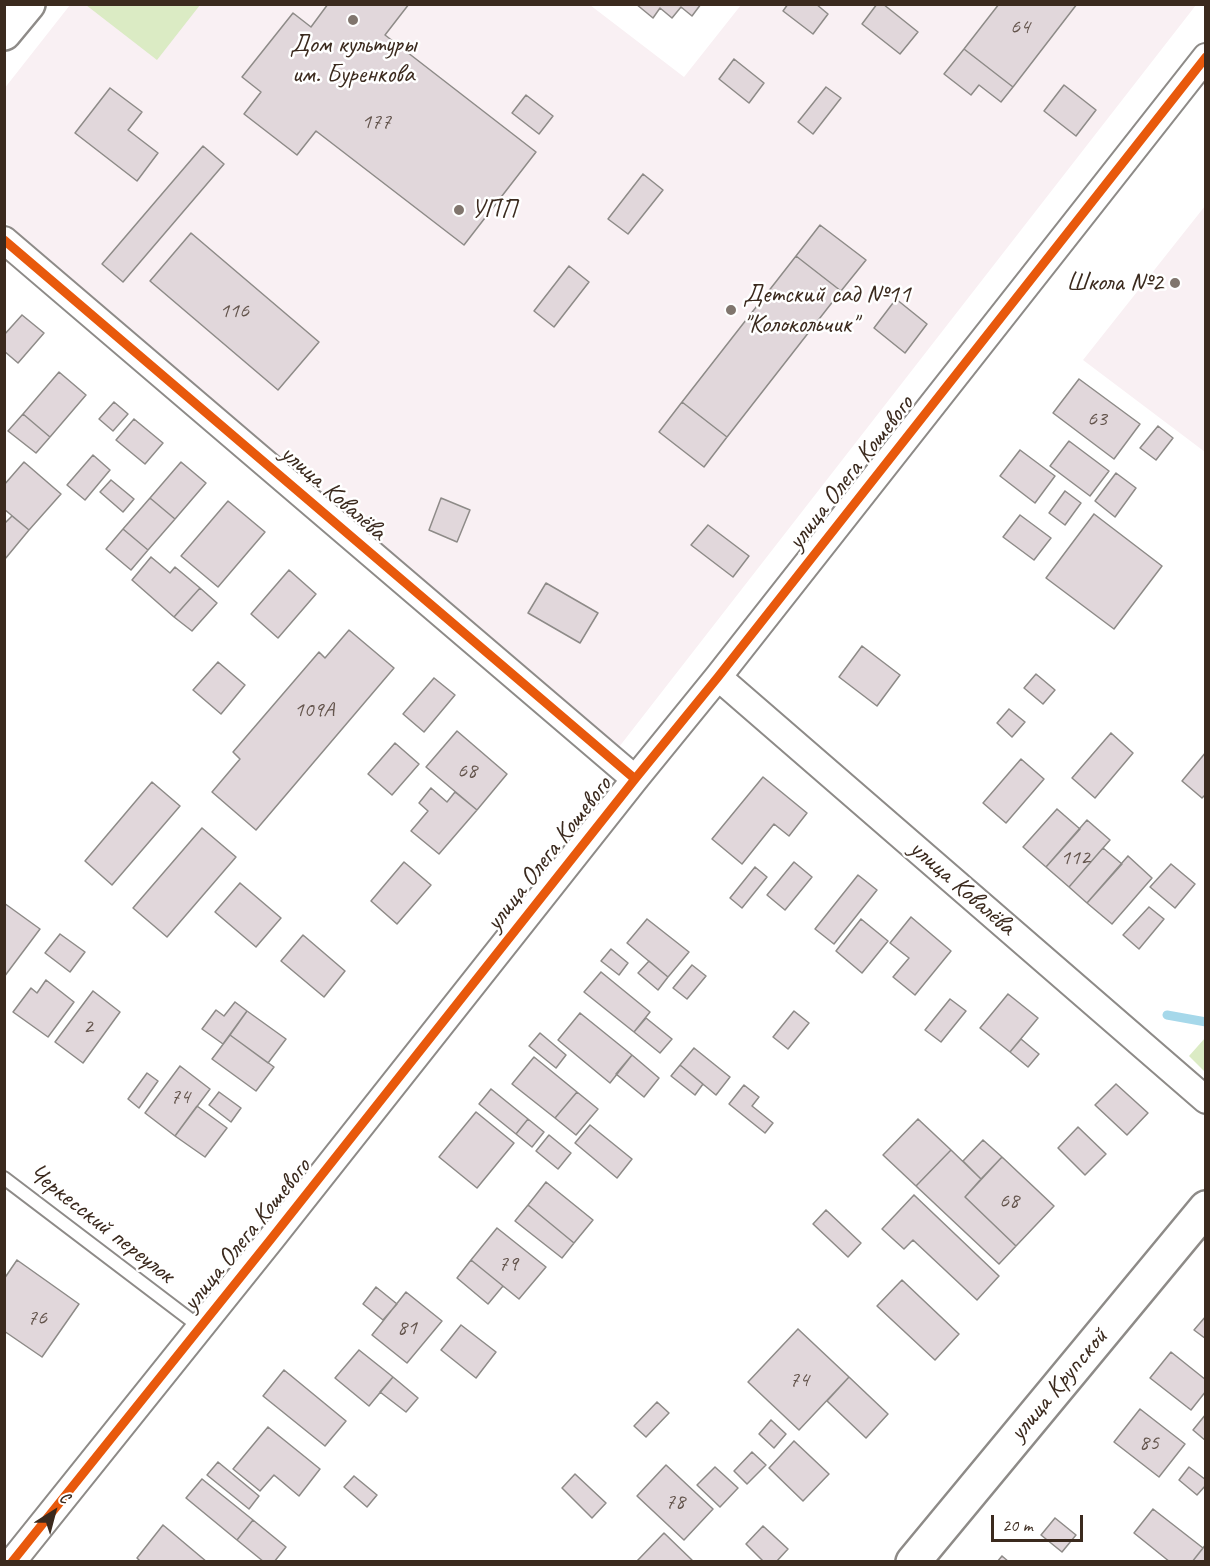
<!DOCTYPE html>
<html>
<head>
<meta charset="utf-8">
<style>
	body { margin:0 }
	#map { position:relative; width:1210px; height:1566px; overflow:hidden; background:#fff; font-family:Caveat,sans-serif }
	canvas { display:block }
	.frame { position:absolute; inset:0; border:6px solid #3b2a1e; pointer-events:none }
	.north { position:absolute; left:24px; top:1482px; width:60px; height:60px; -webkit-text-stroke:4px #fff; paint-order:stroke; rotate:36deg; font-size:16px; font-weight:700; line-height:24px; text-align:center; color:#3b2a1e }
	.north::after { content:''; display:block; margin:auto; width:21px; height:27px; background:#3b2a1e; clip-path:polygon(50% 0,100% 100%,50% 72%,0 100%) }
	.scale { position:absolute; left:991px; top:1515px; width:92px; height:27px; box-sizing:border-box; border:3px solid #3b2a1e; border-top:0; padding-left:8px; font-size:18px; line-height:21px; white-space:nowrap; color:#3b2a1e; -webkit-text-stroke:4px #fff; paint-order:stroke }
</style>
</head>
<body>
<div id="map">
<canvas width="1210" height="1566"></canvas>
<div class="frame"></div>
<div class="north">С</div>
<div class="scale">20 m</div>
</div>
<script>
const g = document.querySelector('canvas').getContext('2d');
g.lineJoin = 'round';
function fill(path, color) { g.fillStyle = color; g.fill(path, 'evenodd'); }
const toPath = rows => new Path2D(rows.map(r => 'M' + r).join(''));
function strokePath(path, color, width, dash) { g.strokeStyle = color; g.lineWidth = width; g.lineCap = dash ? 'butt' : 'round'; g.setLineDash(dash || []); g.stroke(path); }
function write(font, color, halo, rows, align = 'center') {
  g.font = font + ' Caveat,sans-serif'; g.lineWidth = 5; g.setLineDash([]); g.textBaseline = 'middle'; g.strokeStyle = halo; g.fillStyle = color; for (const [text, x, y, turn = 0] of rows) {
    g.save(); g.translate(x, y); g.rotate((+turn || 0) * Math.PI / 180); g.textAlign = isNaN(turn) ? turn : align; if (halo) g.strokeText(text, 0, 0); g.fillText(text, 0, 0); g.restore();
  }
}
fill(toPath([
	[70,5,590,5,684,77,741,5,1196,5,619,747,5,222,4,89],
	[1205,206,1205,452,1083,360]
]), '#f9f0f3');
fill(toPath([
	[86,5,200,5,157,60],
	[1205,1038,1205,1072,1189,1056]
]), '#dbebc4');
strokePath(toPath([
	[1167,1015,1206,1022]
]), '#a6d8ea', 9);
const building = toPath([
	[328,4,409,4,385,35,536,152,464,245,316,131,297,155,244,114,261,92,242,77,293,13,311,27,328,4],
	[636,4,701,4,692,16,681,7,672,18,660,8,653,18,636,4],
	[788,4,816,4,828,14,813,34,783,11,788,4],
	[877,4,883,4,918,32,900,54,862,24,877,4],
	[999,4,1077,4,1013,87,964,49,999,4],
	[964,49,1013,87,1001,102,979,85,971,95,944,74,964,49],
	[734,59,764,83,749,103,719,79,734,59],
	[1064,85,1096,110,1076,136,1044,111,1064,85],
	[826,87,841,98,813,134,798,122,826,87],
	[110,88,142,112,128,130,158,153,137,181,75,133,110,88],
	[526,95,553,116,539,134,512,113,526,95],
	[203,146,224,164,123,282,102,264,203,146],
	[643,174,663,190,628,234,608,219,643,174],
	[820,225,866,260,841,291,796,256,820,225],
	[191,233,319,342,278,390,150,281,191,233],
	[796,256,841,291,727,437,682,402,796,256],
	[569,266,589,282,554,327,534,311,569,266],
	[896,299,927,324,905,353,874,328,896,299],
	[22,315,44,333,18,363,4,351,4,335,22,315],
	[59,372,86,395,50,437,23,414,59,372],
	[1079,379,1140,424,1114,459,1053,413,1079,379],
	[114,402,128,414,113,431,99,419,114,402],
	[682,402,727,437,704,467,659,432,682,402],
	[23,414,50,437,36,453,8,431,23,414],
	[134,419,163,443,145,464,116,440,134,419],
	[1158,426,1173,438,1156,460,1140,448,1158,426],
	[1069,441,1109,471,1090,496,1050,466,1069,441],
	[1020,450,1055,476,1035,503,1000,476,1020,450],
	[93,455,110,470,85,500,67,485,93,455],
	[24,462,61,494,29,530,4,509,4,485,24,462],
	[181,462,206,483,175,519,150,498,181,462],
	[1116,473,1136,488,1115,517,1095,501,1116,473],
	[111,480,134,499,123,512,100,492,111,480],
	[1065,491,1081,503,1065,525,1049,513,1065,491],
	[150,498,175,519,148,550,123,529,150,498],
	[441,498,470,510,457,542,429,530,441,498],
	[228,501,265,532,218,587,181,556,228,501],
	[1094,514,1162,566,1114,629,1046,578,1094,514],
	[1020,515,1051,538,1034,560,1003,537,1020,515],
	[12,516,29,530,5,559,4,524,12,516],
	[708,525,749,556,733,577,691,545,708,525],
	[123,529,148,550,131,570,106,549,123,529],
	[151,557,170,573,175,567,200,588,174,617,132,580,151,557],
	[289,570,316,594,278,638,251,614,289,570],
	[546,583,598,613,580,643,528,613,546,583],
	[200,588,217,603,192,631,174,617,200,588],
	[349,630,394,668,256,830,212,792,240,759,233,752,319,652,325,658,349,630],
	[862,646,900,675,877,706,839,677,862,646],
	[218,662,245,685,221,714,193,690,218,662],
	[1036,674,1055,690,1043,704,1024,688,1036,674],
	[434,678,455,695,424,732,403,714,434,678],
	[1009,709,1025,722,1012,737,997,723,1009,709],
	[457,731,507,774,477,810,426,767,457,731],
	[1111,733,1133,753,1095,798,1072,778,1111,733],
	[395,743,419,764,392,795,368,774,395,743],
	[1206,752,1206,794,1202,798,1182,781,1206,752],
	[1021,759,1044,779,1006,823,983,803,1021,759],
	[763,777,807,813,789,836,774,824,742,864,712,839,763,777],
	[152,782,180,806,112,885,85,861,152,782],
	[431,788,447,802,455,792,477,810,439,854,411,831,428,811,419,803,431,788],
	[1057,809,1080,829,1046,867,1023,847,1057,809],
	[1087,820,1110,840,1069,887,1046,867,1087,820],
	[202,828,236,857,167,937,133,908,202,828],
	[1103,848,1122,864,1087,903,1069,887,1103,848],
	[1128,856,1152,878,1112,924,1087,903,1128,856],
	[404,862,431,885,397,924,371,901,404,862],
	[794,862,812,877,785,910,767,895,794,862],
	[1171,864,1195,884,1175,908,1150,887,1171,864],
	[755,867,767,877,742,908,730,898,755,867],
	[858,875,877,890,834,944,815,929,858,875],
	[240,883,281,918,256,947,215,912,240,883],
	[4,903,40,929,4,977,4,903],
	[1149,907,1164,919,1139,949,1123,935,1149,907],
	[911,917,951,951,915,995,893,977,909,958,890,943,911,917],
	[647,919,689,952,668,977,627,943,647,919],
	[861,919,888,941,862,973,836,951,861,919],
	[60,934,85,952,70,972,45,953,60,934],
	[303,935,345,971,324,997,281,961,303,935],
	[611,949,628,963,619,975,601,961,611,949],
	[649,961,668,977,658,990,638,973,649,961],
	[692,965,706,976,687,999,673,988,692,965],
	[601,972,650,1012,634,1032,584,992,601,972],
	[46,980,74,1002,48,1037,13,1012,31,988,37,993,46,980],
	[93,991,120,1012,83,1063,55,1042,93,991],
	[1008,994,1038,1018,1010,1052,980,1028,1008,994],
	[950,999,966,1011,941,1042,925,1030,950,999],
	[235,1002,247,1011,223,1044,202,1029,216,1010,224,1016,235,1002],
	[247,1011,286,1039,268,1063,230,1035,247,1011],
	[794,1011,809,1023,788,1049,773,1037,794,1011],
	[580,1013,632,1055,610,1083,558,1040,580,1013],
	[646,1018,672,1039,660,1053,634,1032,646,1018],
	[540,1033,566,1055,556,1068,529,1046,540,1033],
	[230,1035,274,1067,256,1091,212,1059,230,1035],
	[1021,1039,1039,1054,1028,1067,1010,1052,1021,1039],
	[694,1048,730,1077,716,1095,680,1065,694,1048],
	[632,1055,659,1078,644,1097,616,1074,632,1055],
	[534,1057,577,1092,555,1118,512,1084,534,1057],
	[680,1065,703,1084,695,1095,671,1076,680,1065],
	[180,1066,210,1089,175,1136,145,1113,180,1066],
	[147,1073,158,1081,139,1108,128,1099,147,1073],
	[1116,1084,1148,1113,1127,1135,1095,1105,1116,1084],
	[744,1085,759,1097,752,1106,773,1123,765,1133,729,1104,744,1085],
	[491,1089,528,1119,516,1134,479,1104,491,1089],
	[219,1092,241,1108,231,1122,209,1105,219,1092],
	[577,1092,598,1109,576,1135,555,1118,577,1092],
	[197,1106,227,1128,205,1157,175,1136,197,1106],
	[476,1112,514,1143,477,1188,439,1157,476,1112],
	[528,1119,544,1132,532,1147,516,1134,528,1119],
	[918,1119,951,1150,916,1186,883,1155,918,1119],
	[590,1125,632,1159,617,1178,575,1143,590,1125],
	[1078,1127,1106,1154,1085,1175,1058,1148,1078,1127],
	[549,1135,571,1153,558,1169,536,1151,549,1135],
	[983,1140,1002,1157,981,1179,963,1161,983,1140],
	[951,1150,981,1179,965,1197,1016,1246,999,1264,916,1186,951,1150],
	[1002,1157,1054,1206,1016,1246,965,1197,1002,1157],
	[546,1182,593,1220,574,1243,528,1205,546,1182],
	[914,1195,999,1276,977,1300,913,1240,904,1249,882,1229,914,1195],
	[528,1205,574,1243,562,1258,515,1221,528,1205],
	[826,1210,861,1243,848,1257,813,1224,826,1210],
	[497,1228,546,1267,519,1299,471,1260,497,1228],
	[17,1260,79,1304,42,1357,4,1331,4,1279,17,1260],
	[471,1260,503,1286,488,1304,457,1278,471,1260],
	[902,1280,959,1334,935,1360,877,1306,902,1280],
	[376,1287,397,1304,383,1320,363,1304,376,1287],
	[406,1292,442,1321,407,1363,372,1335,406,1292],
	[1206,1316,1206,1339,1194,1330,1206,1316],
	[461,1325,496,1352,476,1378,441,1350,461,1325],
	[798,1329,849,1377,799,1430,748,1382,798,1329],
	[359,1350,393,1377,369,1406,335,1378,359,1350],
	[1171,1352,1206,1380,1206,1391,1191,1410,1150,1378,1171,1352],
	[284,1370,346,1421,325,1446,263,1396,284,1370],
	[393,1377,418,1398,406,1412,380,1392,393,1377],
	[849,1377,888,1414,866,1438,827,1401,849,1377],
	[657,1402,669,1413,646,1437,634,1426,657,1402],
	[1140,1409,1185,1444,1159,1477,1114,1442,1140,1409],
	[1206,1414,1206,1441,1193,1430,1206,1414],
	[771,1420,786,1434,774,1448,759,1434,771,1420],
	[268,1427,320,1469,299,1496,274,1475,260,1491,233,1469,268,1427],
	[794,1441,829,1474,803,1501,769,1468,794,1441],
	[752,1452,766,1465,747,1484,734,1471,752,1452],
	[218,1462,259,1496,249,1509,207,1475,218,1462],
	[666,1465,713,1509,684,1540,637,1496,666,1465],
	[715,1467,738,1488,720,1507,697,1485,715,1467],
	[1189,1467,1206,1480,1206,1485,1197,1495,1179,1480,1189,1467],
	[575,1474,606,1503,592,1518,562,1488,575,1474],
	[354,1476,377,1495,367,1507,344,1487,354,1476],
	[202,1479,253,1520,237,1540,186,1498,202,1479],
	[1153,1509,1203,1548,1192,1562,1170,1562,1134,1533,1153,1509],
	[1055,1518,1076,1535,1062,1552,1041,1535,1055,1518],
	[253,1520,286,1547,274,1562,264,1562,237,1540,253,1520],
	[163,1525,207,1562,141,1562,137,1558,163,1525],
	[763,1526,788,1549,776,1562,764,1562,746,1544,763,1526],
	[664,1533,694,1562,637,1561,664,1533],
	[1206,1544,1206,1562,1192,1562,1203,1548,1206,1544],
	[1002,1556,1009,1562,997,1562,1002,1556]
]);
fill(building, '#e1d7db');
strokePath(building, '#8e8b88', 1.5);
const lane = toPath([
	[4,1178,200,1327]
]);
const street = toPath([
	[4,240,635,779],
	[718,677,1206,1100],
	[12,1562,271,1239,635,779,718,677,1206,57]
]);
const secondary = toPath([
	[4,33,28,4],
	[913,1562,1206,1208]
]);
strokePath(lane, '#8e8b88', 16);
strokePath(street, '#8e8b88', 30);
strokePath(secondary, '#8e8b88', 38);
strokePath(lane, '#fff', 12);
strokePath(street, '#fff', 26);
strokePath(secondary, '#fff', 33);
strokePath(toPath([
	[4,240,635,779],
	[12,1562,271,1239,635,779,718,677,1206,57]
]), '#e8590c', 9);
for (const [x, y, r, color] of [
	[353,20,6,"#80756d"],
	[459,210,6,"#80756d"],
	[1175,283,6,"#80756d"],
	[731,310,6,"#80756d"]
]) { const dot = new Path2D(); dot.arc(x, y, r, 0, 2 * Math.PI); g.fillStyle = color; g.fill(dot); strokePath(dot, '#fff', 2); }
write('22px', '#64554d', null, [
	["64",1020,27],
	["177",376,122],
	["116",234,311],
	["63",1097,419],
	["109А",314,710],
	["68",467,771],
	["112",1075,858],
	["2",88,1027],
	["74",180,1097],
	["68",1009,1201],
	["79",508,1264],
	["76",37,1318],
	["81",407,1328],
	["74",799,1380],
	["85",1149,1443],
	["78",675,1502]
]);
write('26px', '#3b2a1e', '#fff', [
	["Дом культуры",353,45,"center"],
	["им. Буренкова",353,75,"center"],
	["УПП",471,210],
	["Школа №2",1163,283,"right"],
	["Детский сад №11",743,295],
	["\"Колокольчик\"",743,325]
], 'left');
write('26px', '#3b2a1e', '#fff', [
	["улица Олега Кошевого",851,473,-52],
	["улица Ковалёва",333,493,41],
	["улица Олега Кошевого",549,854,-52],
	["улица Ковалёва",962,888,41],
	["Черкесский переулок",101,1224,38],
	["улица Олега Кошевого",247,1235,-51],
	["улица Крупской",1059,1385,-50]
]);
</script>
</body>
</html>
